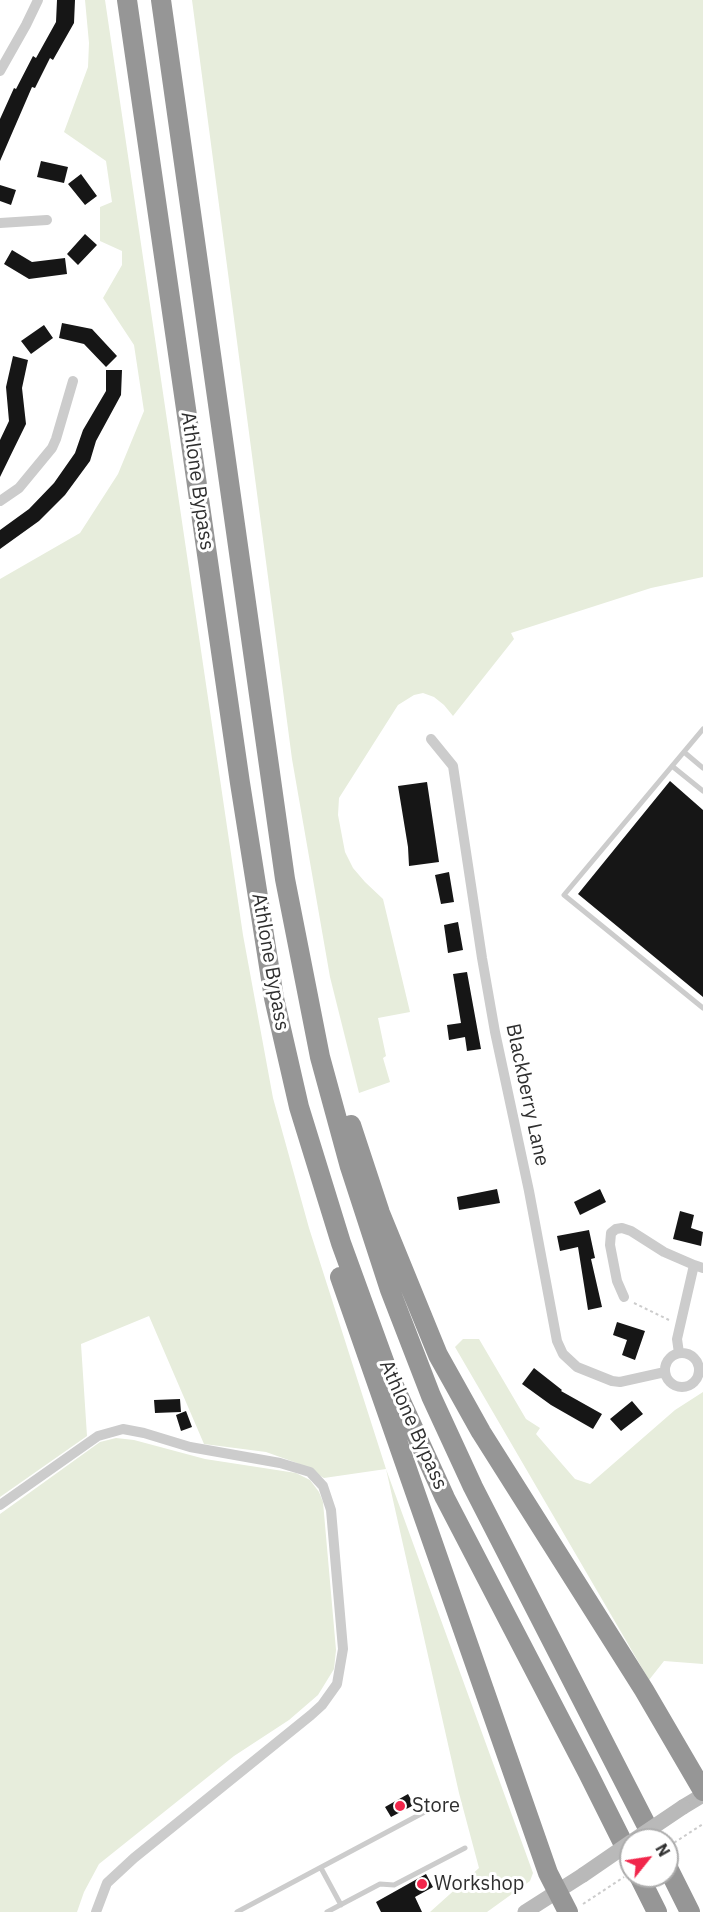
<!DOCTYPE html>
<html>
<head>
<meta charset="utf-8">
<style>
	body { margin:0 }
	#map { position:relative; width:703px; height:1912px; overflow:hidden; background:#fff; font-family:"IBM Plex Sans",sans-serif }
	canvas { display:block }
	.north { position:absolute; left:619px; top:1828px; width:60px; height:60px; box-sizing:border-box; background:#fff; border:2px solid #acacac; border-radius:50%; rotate:60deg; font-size:16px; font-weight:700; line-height:24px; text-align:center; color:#2f2f2f }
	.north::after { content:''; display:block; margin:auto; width:21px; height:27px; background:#f1264b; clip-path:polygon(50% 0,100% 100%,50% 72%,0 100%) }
</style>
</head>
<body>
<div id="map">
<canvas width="703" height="1912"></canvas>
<div class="north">N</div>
</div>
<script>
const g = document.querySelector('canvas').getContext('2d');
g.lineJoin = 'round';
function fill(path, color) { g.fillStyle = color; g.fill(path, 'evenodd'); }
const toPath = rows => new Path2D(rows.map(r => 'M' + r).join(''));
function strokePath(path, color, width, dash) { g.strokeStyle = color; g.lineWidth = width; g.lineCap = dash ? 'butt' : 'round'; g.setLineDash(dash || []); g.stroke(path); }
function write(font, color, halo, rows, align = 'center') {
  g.font = font + ' "IBM Plex Sans",sans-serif'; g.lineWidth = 6; g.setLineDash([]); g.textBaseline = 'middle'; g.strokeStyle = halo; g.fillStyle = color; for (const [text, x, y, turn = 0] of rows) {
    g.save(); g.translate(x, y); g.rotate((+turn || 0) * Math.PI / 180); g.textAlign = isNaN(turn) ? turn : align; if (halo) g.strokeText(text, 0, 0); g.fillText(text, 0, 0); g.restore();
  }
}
fill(toPath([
	[85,0,105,0,243,935,273,1098,309,1228,386,1469,533,1873,530,1881,487,1912,430,1912,479,1868,459,1793,386,1469,324,1478,297,1463,266,1452,204,1444,149,1316,81,1344,87,1436,0,1497,0,579,80,533,118,474,144,411,134,345,103,298,122,265,122,251,100,241,100,207,112,202,106,161,64,132,88,67,89,43],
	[192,0,703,0,703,577,651,588,511,633,514,639,453,716,444,705,434,697,423,693,414,695,398,705,339,798,338,815,345,852,353,868,365,882,383,899,410,1012,378,1018,386,1056,383,1058,390,1082,359,1093,330,977,292,759],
	[463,1339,479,1339,526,1419,540,1428,536,1434,575,1479,590,1484,675,1410,703,1392,703,1664,664,1661,649,1680,455,1347],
	[116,1438,134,1440,205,1459,296,1473,310,1480,319,1492,323,1502,336,1650,334,1669,318,1695,289,1720,234,1756,99,1864,84,1892,77,1912,0,1912,0,1514,100,1442]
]), '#e7eddc');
fill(toPath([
	[57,0,75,0,74,23,53,60,50,58,35,88,32,87,0,161,0,119,14,88,16,89,33,56,36,58,56,22],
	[41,161,68,167,64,183,37,177],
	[81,174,97,196,85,205,68,184],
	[0,185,16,190,11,205,0,201],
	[85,234,97,245,78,265,67,254],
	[12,250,32,262,65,258,67,274,29,279,4,264],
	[62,323,92,329,117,356,106,367,84,344,59,338],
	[44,325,53,338,31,354,21,341],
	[13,356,28,360,22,388,26,424,0,477,0,440,9,421,6,387],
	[106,370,122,370,121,395,96,441,90,461,65,495,39,521,0,549,0,530,29,509,54,483,75,453,83,430,106,391],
	[670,781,703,810,703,997,578,894],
	[427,782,439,862,409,866,408,847,398,786],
	[449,872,454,902,441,904,435,875],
	[458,922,463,950,448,953,444,925],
	[467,972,481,1049,467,1051,465,1037,449,1040,447,1025,461,1023,453,974],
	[497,1189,500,1203,459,1210,457,1197],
	[600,1189,606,1202,580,1215,574,1202],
	[680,1211,694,1215,691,1228,703,1232,701,1246,673,1239],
	[589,1230,595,1258,591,1259,602,1307,588,1310,578,1247,560,1251,557,1236],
	[617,1322,645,1331,635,1360,622,1355,627,1340,613,1335],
	[534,1368,562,1390,561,1391,602,1414,593,1429,551,1405,522,1384],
	[180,1399,181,1412,155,1413,154,1400],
	[632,1401,643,1414,621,1431,610,1419],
	[186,1411,192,1427,181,1431,176,1415],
	[408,1794,414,1805,391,1817,385,1807],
	[426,1874,433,1887,415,1897,422,1912,381,1912,376,1902]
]), '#161616');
strokePath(toPath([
	[634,1303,669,1320],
	[669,1846,703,1824],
	[583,1904,624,1877]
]), '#ccc', 2, [3, 3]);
strokePath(toPath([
	[703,729,564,895,703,1008],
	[684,752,703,768],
	[672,766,703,791],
	[321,1868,341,1905],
	[237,1912,434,1807],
	[327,1912,380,1884,394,1885,465,1848]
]), '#ccc', 5);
strokePath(toPath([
	[0,71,26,25,38,0],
	[0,223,47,220],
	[0,501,19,488,52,448,56,439,73,381],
	[431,739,453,766,482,958,495,1032,529,1191,557,1341,563,1354,577,1367,612,1381,620,1382,665,1372],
	[624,1297,617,1281,610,1245,611,1233,616,1229,622,1228,631,1231,664,1252,694,1265],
	'665 1370a17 17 0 1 1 34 0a17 17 0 1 1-34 0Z',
	[679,1353,677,1339,694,1265,703,1268],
	[0,1505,98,1436,123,1429,144,1433,190,1447,280,1463,310,1472,323,1486,331,1510,343,1649,337,1684,322,1705,311,1715,134,1858,107,1883,96,1912]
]), '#ccc', 10);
strokePath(toPath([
	[683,1807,703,1795],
	[525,1912,583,1875]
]), '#b9b9b9', 15);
strokePath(toPath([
	[127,0,240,783,274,998,299,1107,341,1243,389,1375,445,1498,588,1773,631,1859],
	[161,0,285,879,320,1057,350,1167,390,1290,431,1396,473,1487,654,1840],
	[351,1125,380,1213,438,1355,481,1432,644,1690,703,1791],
	[340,1277,548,1873,568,1912],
	[667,1866,690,1912],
	[639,1876,657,1912]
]), '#969696', 20);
strokePath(toPath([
	[634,1840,683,1807],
	[583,1875,631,1842]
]), '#b9b9b9', 15);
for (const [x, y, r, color] of [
	[400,1806,6,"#f1264b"],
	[422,1884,6,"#f1264b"]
]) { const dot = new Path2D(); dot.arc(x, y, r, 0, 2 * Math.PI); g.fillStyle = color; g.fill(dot); strokePath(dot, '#fff', 2); }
write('20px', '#2f2f2f', '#fff', [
	["Athlone Bypass",197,481,82],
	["Athlone Bypass",270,962,80],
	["Blackberry Lane",527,1095,78],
	["Athlone Bypass",413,1425,66]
]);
write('20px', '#2f2f2f', '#fff', [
	["Store",412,1806],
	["Workshop",434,1884]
], 'left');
</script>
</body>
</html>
